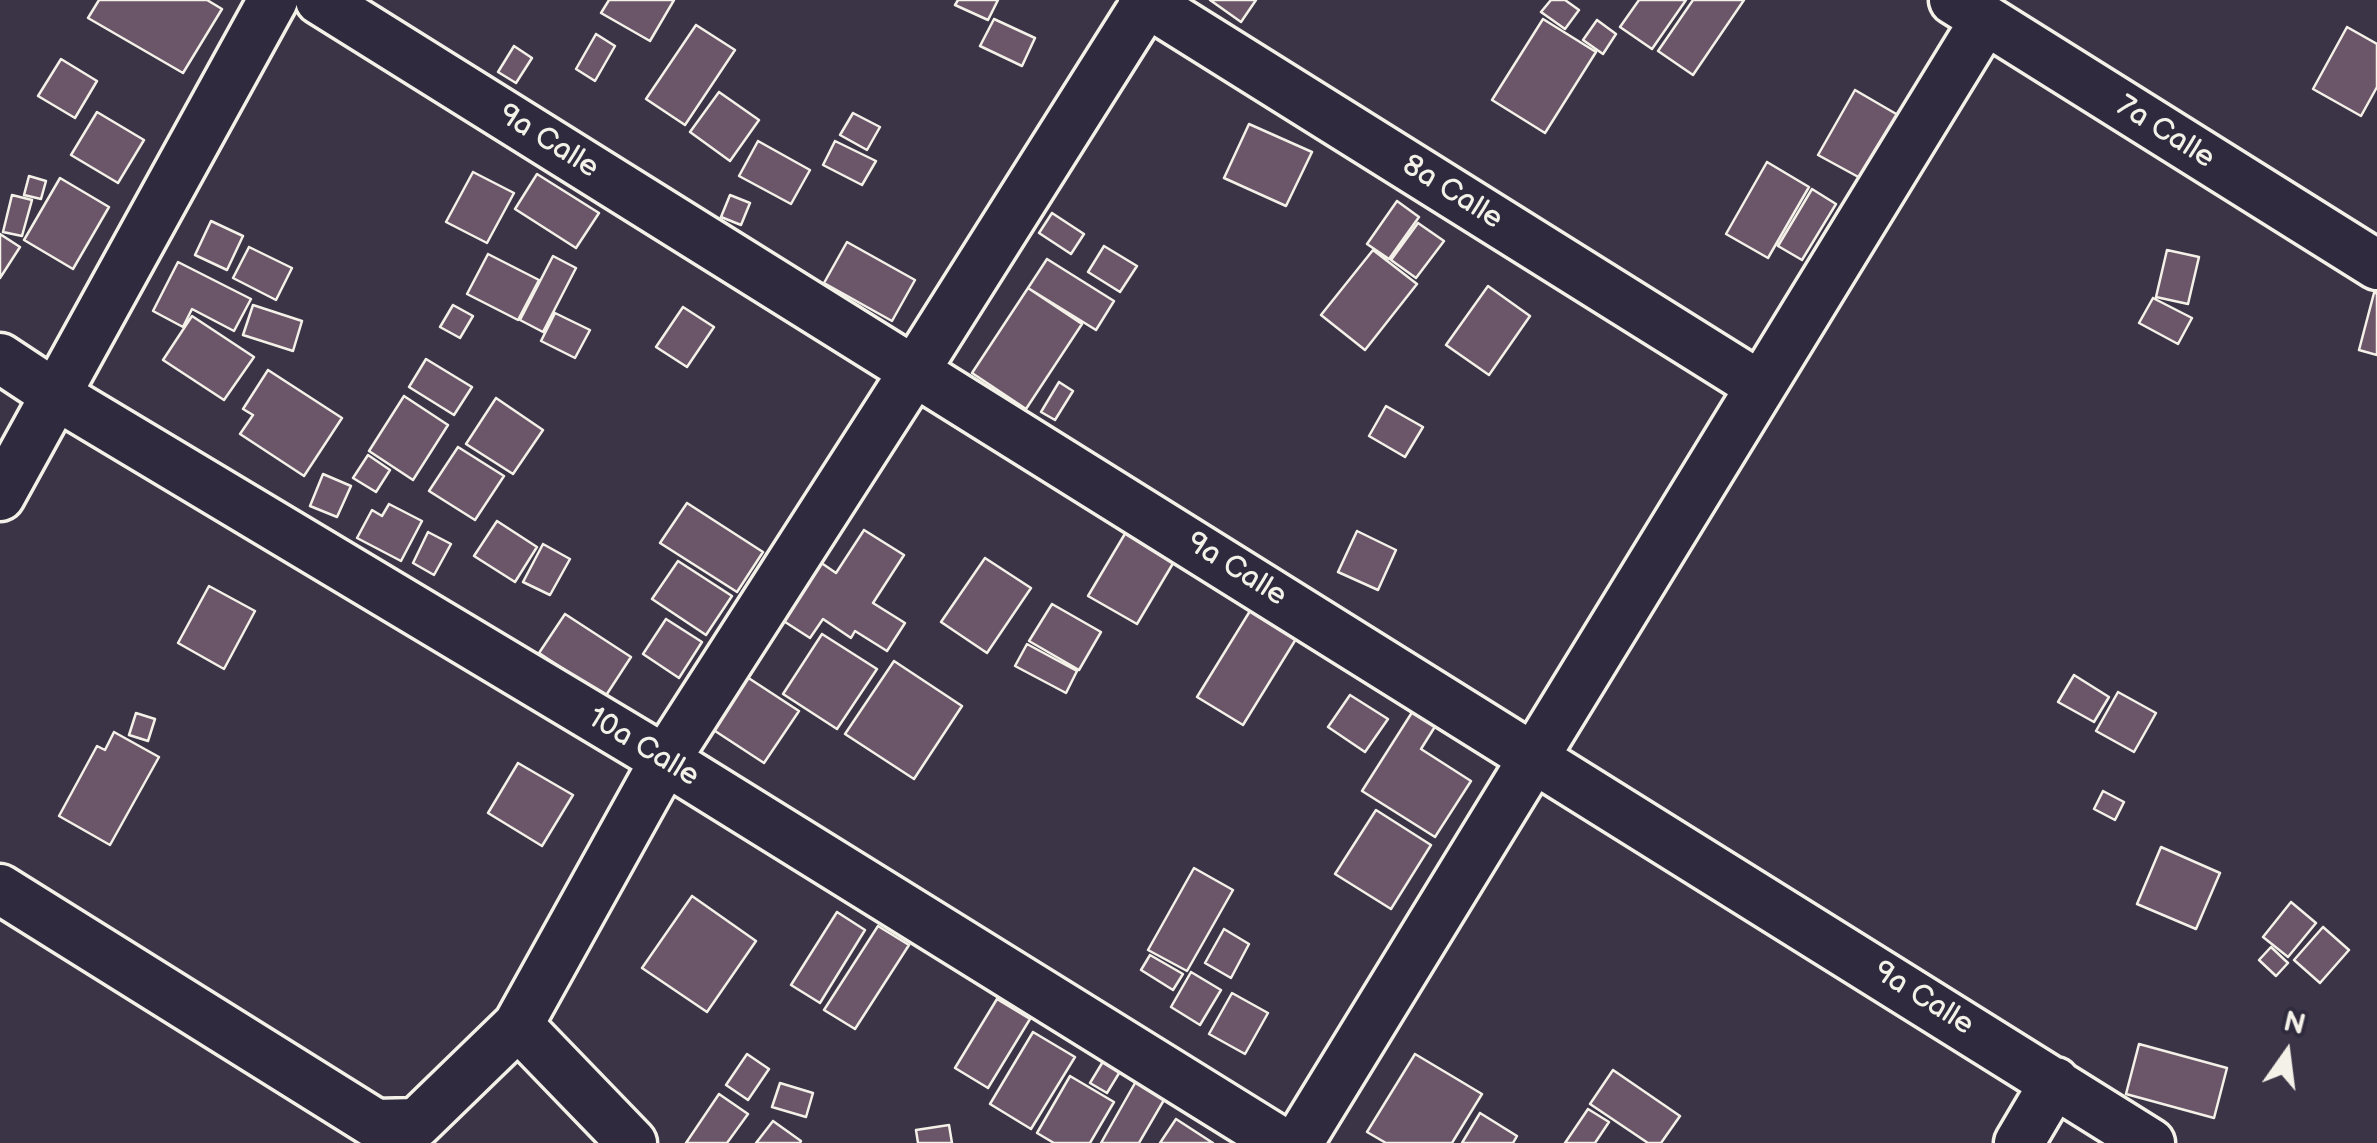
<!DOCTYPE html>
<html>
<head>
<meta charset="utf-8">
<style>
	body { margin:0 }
	#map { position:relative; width:2377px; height:1143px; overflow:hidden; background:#3b3346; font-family:"Balsamiq Sans",sans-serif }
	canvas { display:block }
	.north { position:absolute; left:2237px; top:1003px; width:100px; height:100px; -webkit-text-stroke:8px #2f2a3d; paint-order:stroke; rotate:14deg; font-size:28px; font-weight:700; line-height:40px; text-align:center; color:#f4f1e8 }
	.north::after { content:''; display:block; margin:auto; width:35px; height:45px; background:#f4f1e8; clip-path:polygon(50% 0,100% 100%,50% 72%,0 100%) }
</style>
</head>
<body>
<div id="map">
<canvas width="2377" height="1143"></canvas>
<div class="north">N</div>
</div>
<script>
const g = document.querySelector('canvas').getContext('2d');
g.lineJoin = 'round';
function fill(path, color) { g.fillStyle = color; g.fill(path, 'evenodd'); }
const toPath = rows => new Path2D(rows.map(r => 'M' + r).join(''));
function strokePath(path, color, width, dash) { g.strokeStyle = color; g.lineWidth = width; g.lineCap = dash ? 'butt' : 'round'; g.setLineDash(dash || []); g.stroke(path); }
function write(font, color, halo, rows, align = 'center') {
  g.font = font + ' "Balsamiq Sans",sans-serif'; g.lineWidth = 8; g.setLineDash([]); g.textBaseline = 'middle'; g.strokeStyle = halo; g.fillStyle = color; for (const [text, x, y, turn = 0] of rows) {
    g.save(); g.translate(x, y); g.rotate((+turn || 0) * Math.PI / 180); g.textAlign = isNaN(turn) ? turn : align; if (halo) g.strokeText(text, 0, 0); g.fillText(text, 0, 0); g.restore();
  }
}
const building = toPath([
	[99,0,207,0,222,9,183,73,88,18,99,0],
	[609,0,674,0,650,41,601,13,609,0],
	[958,0,998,0,988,20,955,5,958,0],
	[1210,0,1256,0,1241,22,1210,0],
	[1551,0,1565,0,1579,10,1565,29,1541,12,1551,0],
	[1639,0,1686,0,1652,49,1620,27,1639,0],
	[1693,0,1744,0,1693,75,1658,51,1693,0],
	[994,19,1035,38,1022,66,980,46,994,19],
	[1543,19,1596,52,1545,133,1492,100,1543,19],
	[1597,20,1616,34,1603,54,1583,40,1597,20],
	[696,25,735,50,685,125,646,99,696,25],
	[2347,27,2377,44,2377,87,2361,116,2313,89,2347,27],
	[596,34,615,46,595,81,576,69,596,34],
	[514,46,532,58,516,83,498,72,514,46],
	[61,59,97,81,75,118,38,96,61,59],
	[1855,90,1898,115,1862,179,1818,155,1855,90],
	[719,92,759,120,730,161,690,132,719,92],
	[97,112,144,140,118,183,71,155,97,112],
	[853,113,880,127,867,150,840,135,853,113],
	[1249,124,1312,152,1286,206,1224,178,1249,124],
	[758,141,810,170,791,204,739,176,758,141],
	[835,141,876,161,862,185,823,165,835,141],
	[1767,162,1809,187,1768,258,1726,234,1767,162],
	[473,172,514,193,487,243,446,222,473,172],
	[537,174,599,213,576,248,515,209,537,174],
	[29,176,46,181,41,199,24,195,29,176],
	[60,178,109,207,73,269,24,240,60,178],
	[1812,189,1836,204,1802,260,1778,246,1812,189],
	[12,195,32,200,22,236,3,232,12,195],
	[730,195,750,203,741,225,721,217,730,195],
	[1397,201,1419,217,1389,259,1367,244,1397,201],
	[1052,213,1084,234,1071,254,1039,233,1052,213],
	[211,221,243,236,227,270,195,255,211,221],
	[1418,223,1444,241,1416,278,1391,260,1418,223],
	[0,234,20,247,0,278,0,234],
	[847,242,915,280,892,321,824,283,847,242],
	[1104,246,1137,266,1120,292,1088,272,1104,246],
	[249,247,292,268,276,300,233,278,249,247],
	[1373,250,1417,284,1365,350,1321,315,1373,250],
	[2167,250,2199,257,2188,304,2156,297,2167,250],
	[488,254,539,280,518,320,467,294,488,254],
	[553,256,576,268,543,332,520,320,553,256],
	[1047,259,1114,301,1096,330,1028,288,1047,259],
	[178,262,251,299,234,331,192,309,183,327,153,311,178,262],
	[1488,286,1530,316,1489,375,1446,345,1488,286],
	[1028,288,1082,324,1026,409,972,373,1028,288],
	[2374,293,2377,293,2377,355,2359,350,2374,293],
	[2153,298,2192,318,2178,344,2139,323,2153,298],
	[253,305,302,321,293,351,243,335,253,305],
	[453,305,473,316,460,338,440,327,453,305],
	[683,307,714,327,687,367,656,347,683,307],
	[555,313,590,330,575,358,541,341,555,313],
	[192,316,254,357,224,400,163,360,192,316],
	[426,359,472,387,454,415,409,387,426,359],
	[268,370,342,418,304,476,240,434,253,415,243,409,268,370],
	[1059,382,1073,391,1055,420,1041,412,1059,382],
	[404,396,448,425,413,480,369,451,404,396],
	[496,398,543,430,513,474,466,444,496,398],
	[1386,406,1423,427,1405,457,1369,436,1386,406],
	[458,447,504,476,475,520,429,491,458,447],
	[368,455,390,470,376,492,353,478,368,455],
	[323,474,351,486,337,517,310,506,323,474],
	[687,503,763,552,737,592,660,543,687,503],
	[389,504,422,521,401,561,357,538,372,510,382,516,389,504],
	[497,521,537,547,515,582,474,556,497,521],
	[864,530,904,555,873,603,905,623,887,651,855,631,851,638,823,619,810,638,782,620,820,562,836,573,864,530],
	[1357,531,1396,550,1378,590,1338,572,1357,531],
	[428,532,451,544,434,575,413,563,428,532],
	[1126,532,1175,560,1137,624,1088,596,1126,532],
	[543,544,570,559,550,595,523,582,543,544],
	[985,558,1031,588,987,653,941,622,985,558],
	[678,561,732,596,706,635,652,599,678,561],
	[209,586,255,611,224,669,178,643,209,586],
	[1052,604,1101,632,1079,670,1029,641,1052,604],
	[1250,611,1296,639,1243,725,1197,697,1250,611],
	[565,614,631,657,605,697,539,653,565,614],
	[666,619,702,642,679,678,643,654,666,619],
	[822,634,877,669,837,729,783,694,822,634],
	[1027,644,1077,671,1066,693,1015,666,1027,644],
	[894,661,962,706,914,779,845,734,894,661],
	[2074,675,2109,697,2094,722,2058,702,2074,675],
	[747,677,799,711,764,763,712,729,747,677],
	[2118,692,2156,713,2134,752,2096,731,2118,692],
	[1350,695,1388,719,1365,752,1328,727,1350,695],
	[1418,703,1441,717,1421,749,1471,781,1435,837,1362,791,1418,703],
	[136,713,155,719,148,741,129,735,136,713],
	[114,732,159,757,110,845,59,816,97,746,105,750,114,732],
	[518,763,573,795,542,846,488,813,518,763],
	[2103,791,2124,802,2115,820,2094,809,2103,791],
	[1376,810,1431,845,1391,909,1335,874,1376,810],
	[2161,847,2220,873,2196,929,2137,904,2161,847],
	[1194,868,1233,890,1187,971,1148,950,1194,868],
	[692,896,756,941,707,1012,642,968,692,896],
	[2291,902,2316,923,2288,957,2263,937,2291,902],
	[837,912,865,930,820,1003,791,985,837,912],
	[878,926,909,945,855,1029,824,1010,878,926],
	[2323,927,2349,950,2320,983,2294,960,2323,927],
	[1224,929,1249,944,1231,978,1205,963,1224,929],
	[2271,947,2288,963,2276,976,2259,960,2271,947],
	[1150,955,1183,974,1173,990,1141,970,1150,955],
	[1191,972,1221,990,1200,1025,1171,1007,1191,972],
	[1232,993,1268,1013,1245,1054,1209,1034,1232,993],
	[997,999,1030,1019,988,1088,955,1068,997,999],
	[1033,1032,1075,1057,1031,1129,990,1104,1033,1032],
	[2139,1044,2227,1068,2214,1118,2126,1094,2139,1044],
	[747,1054,769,1069,748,1100,726,1085,747,1054],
	[1415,1054,1482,1094,1452,1143,1386,1143,1367,1132,1415,1054],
	[1107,1055,1124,1065,1107,1093,1090,1083,1107,1055],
	[1613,1070,1680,1116,1661,1143,1648,1143,1590,1104,1613,1070],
	[1070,1076,1114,1102,1090,1143,1054,1143,1037,1133,1070,1076],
	[1139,1076,1168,1093,1139,1143,1101,1143,1139,1076],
	[780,1083,813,1093,806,1117,772,1107,780,1083],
	[719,1094,748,1114,727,1143,686,1143,719,1094],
	[1588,1109,1609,1122,1595,1143,1565,1143,1588,1109],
	[1480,1113,1517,1136,1513,1143,1462,1143,1480,1113],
	[1176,1119,1213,1143,1160,1143,1176,1119],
	[773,1121,801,1141,800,1143,756,1143,773,1121],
	[949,1125,952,1143,918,1143,916,1130,949,1125]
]);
fill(building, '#6b5569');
strokePath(building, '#f4f1e8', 2.5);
const minor = toPath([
	[320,0,2150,1143],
	[1143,0,1760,386],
	[1954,0,2377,265],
	[0,358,56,395,665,760,1282,1143],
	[0,496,273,0],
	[0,889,376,1124,417,1123,518,1025,665,760,915,370,1148,0],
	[518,1025,632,1143],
	[1298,1143,1985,20],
	[2019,1143,2055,1082]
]);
strokePath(minor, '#f4f1e8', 55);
strokePath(minor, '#2f2a3d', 48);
write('30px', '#f4f1e8', '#2f2a3d', [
	["7a Calle",2165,133,32],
	["9a Calle",548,142,32],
	["8a Calle",1452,193,32],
	["9a Calle",1236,570,32],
	["10a Calle",643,748,31],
	["9a Calle",1923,999,32]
]);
</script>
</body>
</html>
